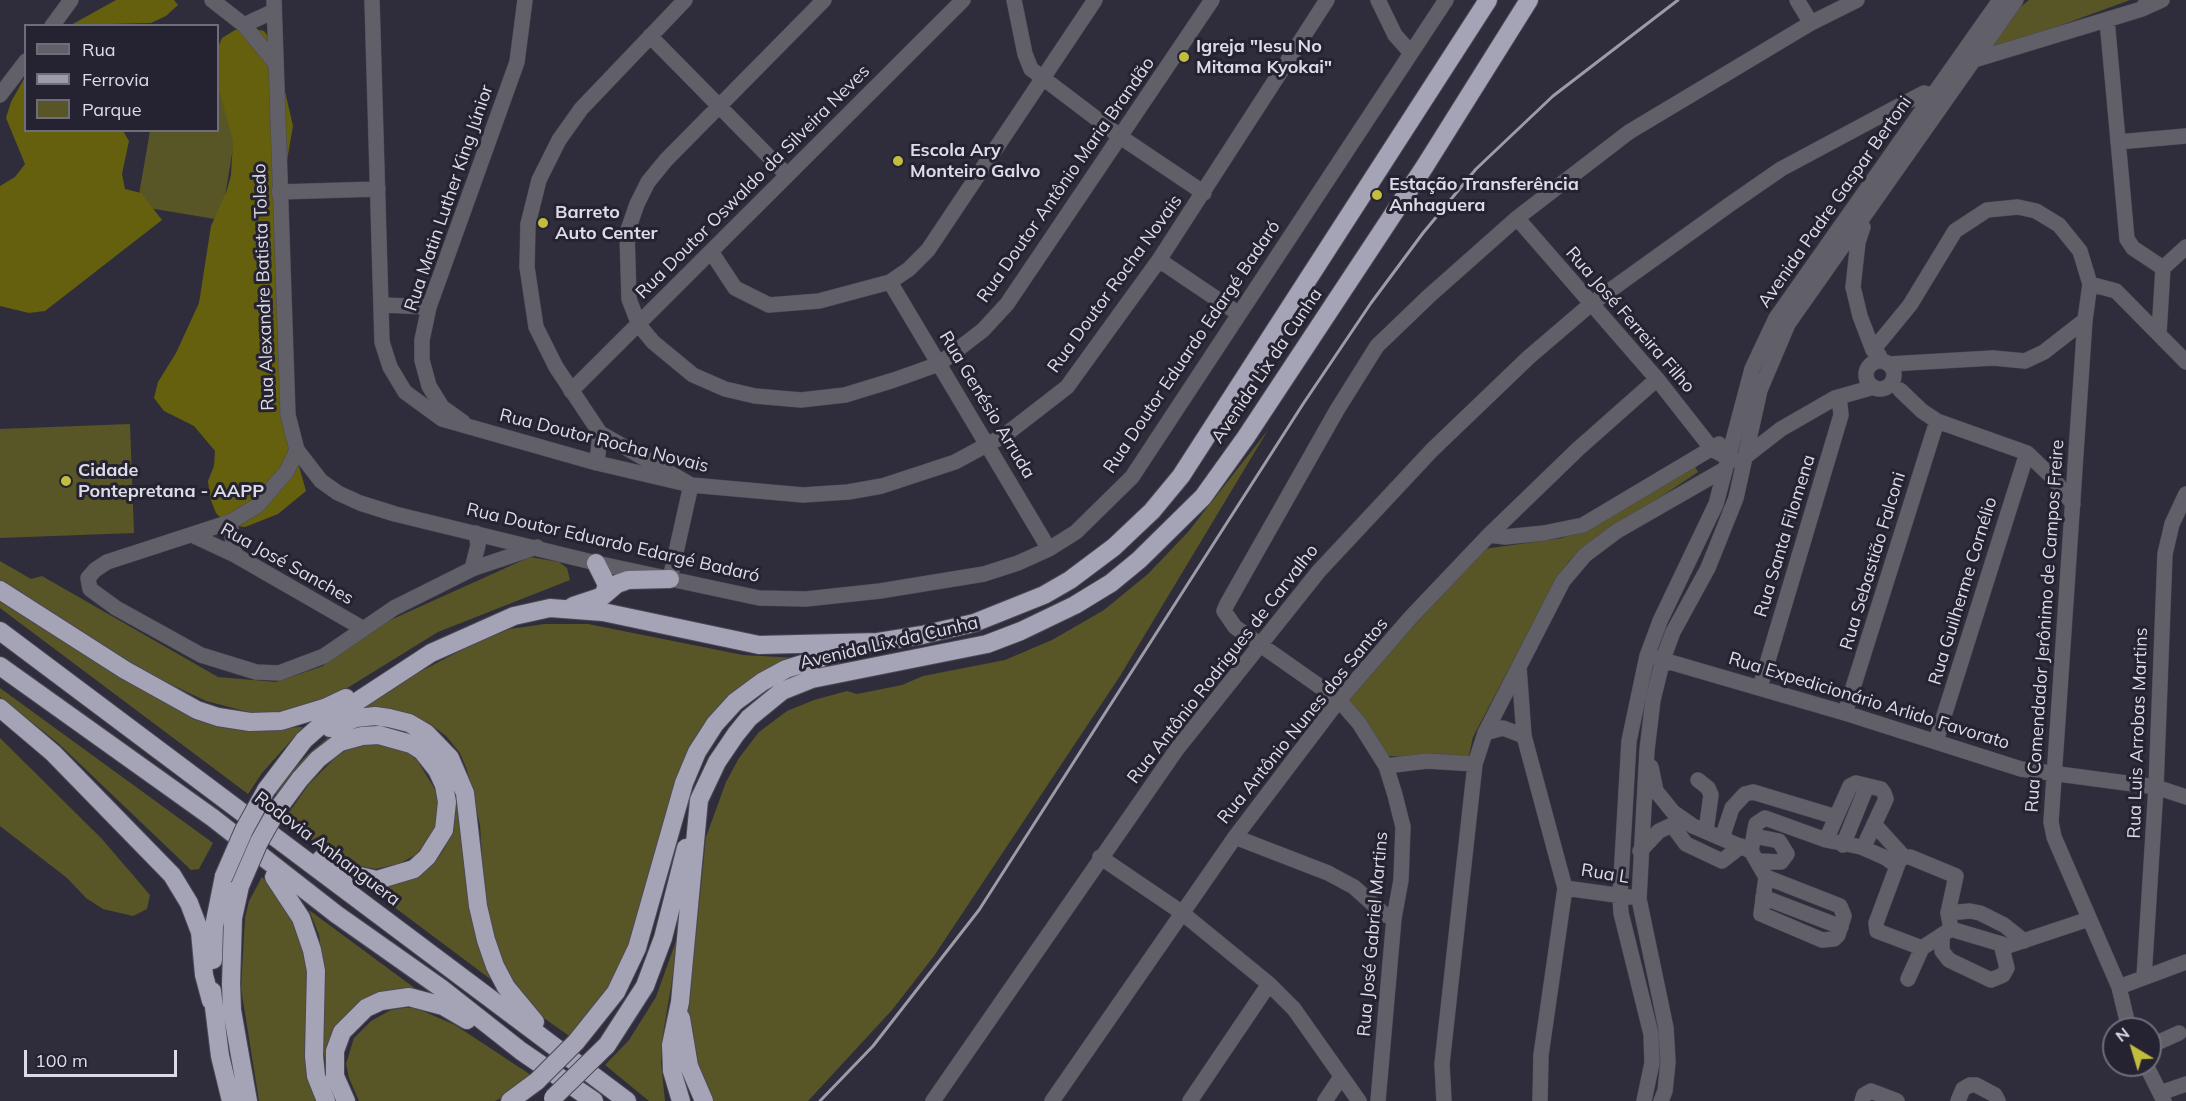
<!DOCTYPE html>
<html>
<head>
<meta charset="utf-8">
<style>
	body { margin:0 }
	#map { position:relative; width:2186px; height:1101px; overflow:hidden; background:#2f2d3b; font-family:Mulish,sans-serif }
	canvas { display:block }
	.legend { position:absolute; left:24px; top:24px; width:195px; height:108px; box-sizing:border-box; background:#252331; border:2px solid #6f6d79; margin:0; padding:8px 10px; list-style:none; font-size:18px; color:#dddce6 }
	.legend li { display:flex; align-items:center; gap:12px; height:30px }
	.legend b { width:30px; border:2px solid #6f6d79 }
	.north { position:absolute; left:2102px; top:1017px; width:60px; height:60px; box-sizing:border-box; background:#252331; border:2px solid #6f6d79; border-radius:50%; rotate:322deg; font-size:16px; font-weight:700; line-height:24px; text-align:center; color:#dddce6 }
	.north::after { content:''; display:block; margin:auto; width:21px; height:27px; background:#c3bd3e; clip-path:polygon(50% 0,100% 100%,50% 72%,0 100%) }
	.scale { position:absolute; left:24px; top:1050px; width:153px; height:27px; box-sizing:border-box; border:3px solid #dddce6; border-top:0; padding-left:8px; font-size:18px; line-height:21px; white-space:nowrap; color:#dddce6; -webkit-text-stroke:4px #252331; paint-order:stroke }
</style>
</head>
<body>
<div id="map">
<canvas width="2186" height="1101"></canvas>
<ul class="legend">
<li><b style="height:8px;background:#616068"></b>Rua</li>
<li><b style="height:8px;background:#9d9ba7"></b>Ferrovia</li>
<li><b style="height:16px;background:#585626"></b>Parque</li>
</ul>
<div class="north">N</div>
<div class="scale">100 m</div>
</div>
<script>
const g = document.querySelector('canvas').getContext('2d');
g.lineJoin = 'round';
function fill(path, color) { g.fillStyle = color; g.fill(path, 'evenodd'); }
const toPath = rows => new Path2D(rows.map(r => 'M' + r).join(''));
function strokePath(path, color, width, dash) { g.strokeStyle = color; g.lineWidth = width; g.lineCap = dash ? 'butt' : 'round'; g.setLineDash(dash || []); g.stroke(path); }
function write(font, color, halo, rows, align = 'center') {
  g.font = font + ' Mulish,sans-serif'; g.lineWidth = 6; g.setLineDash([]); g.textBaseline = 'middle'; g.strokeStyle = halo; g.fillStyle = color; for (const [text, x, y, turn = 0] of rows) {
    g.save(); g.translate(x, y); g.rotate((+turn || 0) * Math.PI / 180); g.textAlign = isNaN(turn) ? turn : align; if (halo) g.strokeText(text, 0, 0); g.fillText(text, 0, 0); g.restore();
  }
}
fill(toPath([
	[2029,0,2130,0,1993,50,1989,43,2012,14],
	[218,90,242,94,221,220,137,206,150,131,218,130],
	[130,424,134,533,0,538,0,429],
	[1268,430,1120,676,934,956,892,1010,808,1101,710,1101,702,1085,687,1021,706,837,726,782,739,758,759,732,787,711,814,700,847,691,857,694,902,685,923,676,1005,660,1052,640,1104,610,1148,574,1188,532],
	[1693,463,1698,472,1581,550,1569,561,1553,585,1473,737,1468,759,1451,763,1383,755,1346,700,1484,549,1562,538,1589,526],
	[530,557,559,562,567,568,570,580,438,632,331,698,293,711,256,714,206,701,149,674,81,635,0,580,0,561,31,579,42,576,218,677,276,682,323,666,355,636],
	[0,596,58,636,258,729,303,727,262,773,248,794,0,608],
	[544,624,588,624,743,655,797,658,720,713,620,979,572,1038,541,1016,515,985,499,956,490,926,484,891,480,825,467,770,460,753,446,736,429,723,410,715,379,707,361,709,406,679,477,642,510,629],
	[0,688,213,843,199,869,191,870,58,743,0,697],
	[384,722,413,732,432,745,443,756,457,784,461,799,473,927,493,981,366,886,399,883,417,876,432,865,443,851,453,830,456,799,453,785,440,759,430,748,412,735,384,727,372,726,348,731,338,735,310,758,278,795,273,792,307,755,335,732,357,723],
	[0,738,102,839,150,895,147,909,133,916,103,909,86,898,67,878,0,826],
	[369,743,382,744,407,752,417,760,436,791,438,804,437,822,427,842,415,855,399,864,376,869,354,865,334,855,283,821,309,784,337,756,353,746],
	[262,877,272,887,305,942,321,1101,259,1101,241,988,245,918,249,901],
	[309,910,424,995,396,994,342,1027,341,1101,336,1101,329,1083,324,1055,322,956,319,935],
	[681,927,663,1034,661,1062,665,1101,649,1101,605,1065,629,1040,656,997],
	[403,1008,416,1008,455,1025,531,1075,509,1094,495,1101,359,1101,349,1078,346,1064,354,1038,371,1021,391,1010]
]), '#585626');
fill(toPath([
	[116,0,174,0,178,5,166,16,151,23,71,25],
	[251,28,264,31,274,44,293,126,285,172,297,459,306,491,278,514,245,527,228,525,216,513,210,498,208,481,214,466,215,451,194,426,164,411,154,398,158,382,176,353,199,303,211,226,227,190,231,175,233,141,218,86,219,45,222,38,235,30],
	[25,77,26,130,123,131,129,141,122,174,125,189,141,193,162,220,45,311,29,313,0,306,0,186,15,177,25,164,6,118,11,102]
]), '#64600d');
const minor = toPath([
	[212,0,244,25,276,64],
	[274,0,288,415,297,450,287,471,257,506,230,522,107,562,95,570,88,578,90,589,116,608,201,655,256,672,279,673,324,656,394,608,472,569,537,547],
	[372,0,382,342,390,367,405,392,442,419,597,463,691,485,803,495,848,492,882,486,955,462,1005,435,1067,387,1159,260,1327,0],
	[824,0,666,160,648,182,637,204,627,233,629,299,639,325,653,342,693,375,725,389,755,396,801,400,845,395,894,380,939,364,983,330,1007,304,1212,0],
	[1014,0,1025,54,1031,69,1122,138,1204,193],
	[1378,0,1395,35,1411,53],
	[1797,0,1811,23],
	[2148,0,2142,9,2162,0],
	[2107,20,2127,239,2133,248,2163,268],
	[244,25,274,11],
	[52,26,71,0],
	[650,36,787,175],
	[1977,59,2142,9],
	[0,95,26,61],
	[2118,142,2186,136],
	[279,192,378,189],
	[1517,218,1657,379,1712,449,1728,458,1739,461,1745,457,1781,429,1835,398,1874,387],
	[1863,227,1858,242,1853,287,1860,316,1873,350,1879,355],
	[712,253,735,288,769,305,819,301,890,282,909,269,928,250,1095,0],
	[1159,260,1239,314],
	[890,282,1049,549],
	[2090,284,2116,291,2186,362],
	[383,305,429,307],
	[2085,320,2051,822,2054,837,2119,987,2129,1029],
	[2159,333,2163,268,2186,247],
	[1873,350,1910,305,1955,231,1987,210,2018,207,2036,211,2059,225,2080,251,2090,284,2085,320,2044,352,2025,361,1993,358,1889,364],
	'1866 375a14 14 0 1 1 28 0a14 14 0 1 1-28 0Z',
	[1900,390,1922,411,1937,421,2027,453,2052,477,2073,504],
	[571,391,963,0],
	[463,422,442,407,429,386,422,360,422,340,429,307,517,62,525,0],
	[297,450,321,481,338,493,360,503,395,514,596,563,759,598,806,599,880,591,984,574,1018,563,1049,549,1076,532,1132,477,1446,0],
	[597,463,600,433],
	[230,522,235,555],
	[192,535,235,555,362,628],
	[1489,535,1505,537,1544,533,1583,525,1719,444],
	[472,569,478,545,476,533],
	[670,579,691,485,600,433,556,367,536,327,527,267,528,224,539,180,559,140,581,109,685,0],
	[1656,658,1845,713,2021,769,2156,787,2186,797],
	[1519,667,1524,736,1565,888,1541,1055,1540,1101],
	[1760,687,1841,415,1839,397],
	[1845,713,1937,421],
	[1485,733,1503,728,1524,736],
	[1936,741,2027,453],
	[1386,766,1427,761,1475,764],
	[1651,767,1656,791,1673,812,1693,826,1751,851,1766,877,1761,914,1822,940,1834,939,1838,935,1844,916,1840,906,1766,877],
	[1698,780,1708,788,1711,795,1706,831],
	[1874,824,1904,857],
	[1672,825,1686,844,1722,861,1741,846],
	[1754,836,1779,841,1787,854,1781,862,1759,861],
	[1235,837,1328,873,1354,887,1385,915,1394,918],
	[1722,838,1732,808,1745,794,1753,792,1836,817],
	[1843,845,1867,786],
	[1861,847,1886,858,1897,866],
	[1640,851,1659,831,1672,825,1681,825],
	[1751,851,1756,824,1765,818,1826,840,1861,847,1865,844,1886,799,1884,793,1881,789,1856,783,1850,786,1826,840],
	[1100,857,1181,912,1269,984,1294,1009,1359,1101],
	[1904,857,1910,857,1956,876,1948,913,1951,929,1922,948,1877,931,1876,923,1899,861,1904,857],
	[1565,888,1630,897],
	[1763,897,1841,927],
	[1948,913,1970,911,1980,913,2004,925,2024,941],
	[1951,929,2008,946,2089,919],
	[1942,935,1942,951,1949,960,1991,980,2003,975,2007,968,2001,944],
	[2144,977,2156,787,2165,554,2172,524,2186,494],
	[1908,979,1922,948],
	[2119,987,2186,962],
	[2150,1046,2179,1033],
	[2146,1065,2164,1101],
	[2160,1093,2186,1084],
	[933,1101,1177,749,1319,571,1432,450,1529,357,1591,304,1729,205,1781,169,1895,108,1924,93,1934,96],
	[1052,1101,1235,837,1339,700,1411,617,1489,535,1578,449,1657,379],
	[1190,1101,1269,984],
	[1325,1101,1341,1077],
	[1378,1101,1394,918,1401,880,1403,827,1395,795,1386,766,1359,723,1339,700,1235,627,1224,611,1227,604,1337,410,1377,346,1429,296,1517,218,1629,132,1811,23,1857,0],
	[1444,1101,1442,1064,1475,764,1485,733,1563,581,1585,555,1617,531,1725,469],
	[1644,1101,1652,1063,1651,1034,1621,913,1620,896,1629,741,1647,656,1660,621,1716,504,1752,369,1776,318,2000,0],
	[1661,1101,1665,1091,1668,1062,1666,1028,1639,899,1647,750,1653,700,1663,659,1673,632,1708,568,1736,498,1760,390,1788,324,2016,0],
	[1862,1101,1864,1095,1871,1091,1897,1101],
	[1958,1101,1963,1089,1970,1085,1976,1085,1995,1095,1998,1101]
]);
const highway = toPath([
	[596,563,607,585,603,596],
	[0,590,125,670,197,710,218,717,250,722,281,721,327,707,346,698],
	[573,606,603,596,617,584,628,580,670,579],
	[0,631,627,1101],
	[0,666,213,818,336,914,441,988,521,1051,594,1101],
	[0,708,53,753,172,875,189,903,200,932,204,975,211,1001],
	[330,728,356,718,375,716,389,718,409,723,426,733,450,758,465,793,478,906,486,940,495,966,506,987,535,1022],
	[300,779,318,759,340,742,362,736,379,735,411,744,422,751,437,770,444,785,447,802,444,830,427,857,414,869,377,880,338,871,321,859],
	[266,790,304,740,321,725,431,653,514,616,550,608,603,612,759,645,878,642,922,635,974,623,1044,595,1070,580,1114,547,1152,511,1181,476,1488,0],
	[274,877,301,918,312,950,316,971,314,1056,316,1076,326,1101],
	[240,886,233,918,231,984,232,1010,248,1101],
	[213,960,214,926,224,876],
	[212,991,220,1056,231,1101],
	[681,1018,689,1066,704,1101],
	[576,1042,616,992,637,948,684,783,697,752,715,724,735,702,762,682,786,669,844,651],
	[607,1045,645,986,663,938,686,848],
	[346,1101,335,1076,335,1051,342,1032,366,1008,381,1001,409,997,443,1006,467,1020],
	[510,1101,537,1081],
	[681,1101,672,1071,671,1045,680,1002,699,800,717,762,736,734,749,718,782,691,812,679,987,644,1021,631,1075,605,1111,583,1139,560,1203,497,1246,437,1425,166,1529,0]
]);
strokePath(minor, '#4b4956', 16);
strokePath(highway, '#4b4956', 20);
strokePath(minor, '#616068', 15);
strokePath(highway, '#a5a3b6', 18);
strokePath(toPath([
	[820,1101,873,1046,979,910,1303,404,1371,303,1423,233,1476,169,1553,96,1678,0]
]), '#9d9ba7', 3);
const highwayBridge = toPath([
	[224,876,244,830,266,790],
	[240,886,259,842,277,810,300,779],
	[537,1081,576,1042],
	[553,1098,607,1045]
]);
strokePath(highwayBridge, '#4b4956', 20, []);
strokePath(highwayBridge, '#a5a3b6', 18);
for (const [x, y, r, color] of [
	[1184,57,6,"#c3bd3e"],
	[898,161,6,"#c3bd3e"],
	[1377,195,6,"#c3bd3e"],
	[543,223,6,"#c3bd3e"],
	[66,481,6,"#c3bd3e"]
]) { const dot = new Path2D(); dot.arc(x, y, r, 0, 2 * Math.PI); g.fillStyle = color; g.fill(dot); strokePath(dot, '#252331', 2); }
write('bold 18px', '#dddce6', '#252331', [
	["Igreja \"Iesu No",1196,47],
	["Mitama Kyokai\"",1196,68],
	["Escola Ary",910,151],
	["Monteiro Galvo",910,172],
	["Estação Transferência",1389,185],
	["Anhaguera",1389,206],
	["Barreto",555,213],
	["Auto Center",555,234],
	["Cidade",78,471],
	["Pontepretana - AAPP",78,492]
], 'left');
write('18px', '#dddce6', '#252331', [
	["Rua Doutor Antônio Maria Brandão",1066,180,-55],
	["Rua Doutor Oswaldo da Silveira Neves",753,182,-45],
	["Rua Matin Luther King Júnior",449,198,-71],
	["Avenida Padre Gaspar Bertoni",1835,202,-55],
	["Rua Doutor Rocha Novais",1115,284,-54],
	["Rua Alexandre Batista Toledo",264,287,-92],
	["Rua José Ferreira Filho",1630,320,49],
	["Rua Doutor Eduardo Edargé Badaró",1192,347,-56],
	["Avenida Lix da Cunha",1267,366,-56],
	["Rua Genésio Arruda",987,405,59],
	["Rua Doutor Rocha Novais",604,441,14],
	["Rua Santa Filomena",1785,536,-73],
	["Rua Doutor Eduardo Edargé Badaró",613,543,13],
	["Rua Sebastião Falconi",1873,561,-73],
	["Rua José Sanches",287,564,29],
	["Rua Guilherme Cornélio",1963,591,-73],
	["Rua Comendador Jerônimo de Campos Freire",2045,626,-86],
	["Avenida Lix da Cunha",889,643,-13],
	["Rua Antônio Rodrigues de Carvalho",1223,664,-52],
	["Rua Expedicionário Arlido Favorato",1869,701,17],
	["Rua Antônio Nunes dos Santos",1303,721,-51],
	["Rua Luis Arrobas Martins",2138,733,-88],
	["Rodovia Anhanguera",327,849,37],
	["Rua L",1605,874,9],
	["Rua José Gabriel Martins",1373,934,-85]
]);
</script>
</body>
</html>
